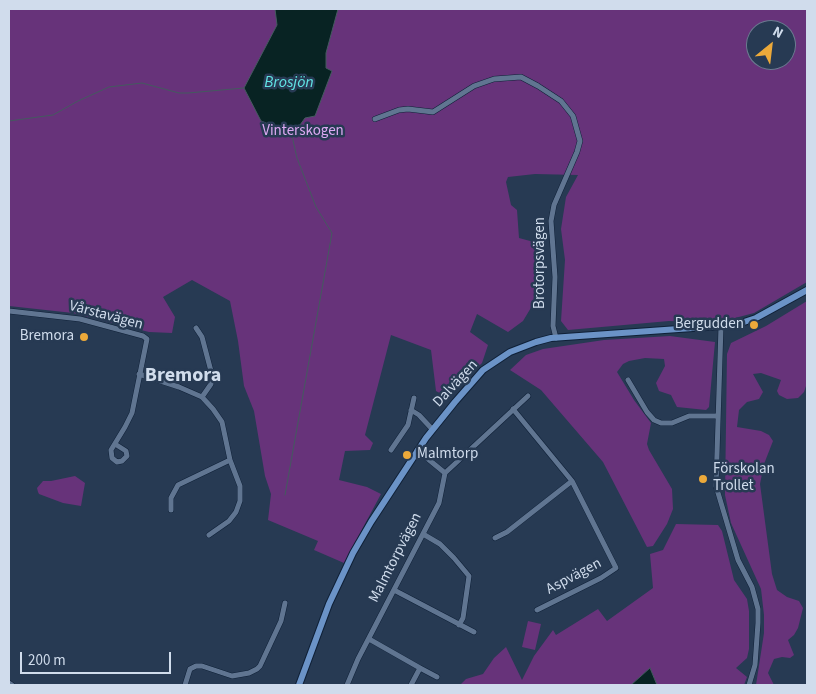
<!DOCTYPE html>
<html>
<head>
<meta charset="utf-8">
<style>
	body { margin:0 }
	#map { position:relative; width:816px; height:694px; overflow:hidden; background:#273a53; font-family:"Source Sans 3",sans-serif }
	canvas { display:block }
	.frame { position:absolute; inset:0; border:10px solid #d0dcec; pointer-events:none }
	.north { position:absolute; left:746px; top:20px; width:50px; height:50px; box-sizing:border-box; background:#273a53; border:1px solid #6b7b90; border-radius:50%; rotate:29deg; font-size:14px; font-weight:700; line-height:20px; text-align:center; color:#d0dcec }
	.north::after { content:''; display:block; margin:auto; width:18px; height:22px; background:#eca93a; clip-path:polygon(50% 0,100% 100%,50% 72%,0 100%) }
	.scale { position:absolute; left:20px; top:652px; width:151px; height:22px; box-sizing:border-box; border:2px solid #d0dcec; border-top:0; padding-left:6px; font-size:15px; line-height:18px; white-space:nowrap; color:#d0dcec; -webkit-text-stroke:4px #273a53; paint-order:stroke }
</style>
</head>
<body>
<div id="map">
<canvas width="816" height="694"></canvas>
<div class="frame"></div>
<div class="north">N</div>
<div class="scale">200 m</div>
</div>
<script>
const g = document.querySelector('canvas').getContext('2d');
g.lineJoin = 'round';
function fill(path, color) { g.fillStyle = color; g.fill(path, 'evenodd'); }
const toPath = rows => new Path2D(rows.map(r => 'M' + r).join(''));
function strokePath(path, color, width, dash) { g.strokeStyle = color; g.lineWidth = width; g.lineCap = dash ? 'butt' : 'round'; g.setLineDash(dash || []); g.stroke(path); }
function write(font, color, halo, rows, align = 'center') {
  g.font = font + ' "Source Sans 3",sans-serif'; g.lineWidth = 5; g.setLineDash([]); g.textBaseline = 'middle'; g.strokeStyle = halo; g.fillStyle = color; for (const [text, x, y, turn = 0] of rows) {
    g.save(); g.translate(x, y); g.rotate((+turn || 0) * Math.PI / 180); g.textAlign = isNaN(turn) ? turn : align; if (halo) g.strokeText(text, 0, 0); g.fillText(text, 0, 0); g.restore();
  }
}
fill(toPath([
	[9,9,807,9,807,282,754,313,735,318,702,322,669,321,568,330,561,321,565,260,561,229,566,197,578,175,535,174,508,177,506,182,511,205,517,210,519,238,545,245,539,309,532,306,523,321,508,332,477,314,470,332,488,345,482,363,447,397,436,391,431,350,391,335,365,435,373,443,370,450,345,451,339,480,367,487,381,494,344,563,314,550,318,541,268,520,271,494,265,476,254,411,244,386,238,341,230,301,192,280,163,297,175,317,172,333,149,332,73,313,9,306],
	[756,30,786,30,786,60,756,60],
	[807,301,807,383,804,392,798,398,787,399,779,395,777,391,781,380,761,373,753,374,763,392,759,399,747,402,739,410,737,427,761,431,769,435,773,441,764,464,760,484,772,574,777,590,787,597,799,601,803,608,798,628,794,635,788,640,794,655,790,658,782,657,774,659,768,673,774,685,756,685,764,633,764,615,761,589,731,523,725,495,727,354,731,343,766,326],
	[670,336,715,342,709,407,706,410,677,407,671,395,659,391,656,383,665,366,664,359,645,358,629,361,623,364,617,372,634,400,651,423,647,444,649,450,672,489,673,509,667,524,653,546,647,547,603,462,541,390,510,370,526,355,543,349,604,340],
	[75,476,85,483,81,506,63,503,39,494,38,492,37,488,43,481,51,481],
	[676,524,718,525,722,531,734,580,747,599,749,611,749,649,747,658,736,668,747,677,744,685,657,685,650,668,631,685,460,685,466,679,483,674,494,658,506,647,522,680,534,656,553,630,556,635,598,609,607,621,653,588,650,554,663,550],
	[528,621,541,624,535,650,522,647]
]), '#67337a');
const water = toPath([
	[275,9,338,9,326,53,326,68,332,71,315,116,305,118,300,125,281,129,261,121,244,88,277,25,275,9],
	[650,668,657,685,631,685,650,668]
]);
fill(water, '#082323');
strokePath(water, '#445a5f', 1);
strokePath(toPath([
	[9,121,53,115,78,101,109,87,142,83,179,93,188,93,244,88],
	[285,495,332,233,316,207,297,158,290,127]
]), '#445a5f', 1);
const minor = toPath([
	[375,119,399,110,408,109,433,112,474,86,494,79,521,77,538,86,561,101,573,116,580,141,577,152,554,205,551,221,555,277,553,326,556,338],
	[9,311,80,319,143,336,147,339,132,413,125,427,111,450,112,458,117,462,122,461,127,456,126,451,115,444],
	[721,326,716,486,738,560,752,587,758,609,758,623,755,665,749,685],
	[196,328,202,337,212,375,211,384,202,397],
	[139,374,179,387,202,397,213,409,222,422,230,460,240,486,240,501,236,512,229,521,209,535],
	[628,380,647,412,654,420,661,423,672,423,689,416,718,416],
	[513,409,572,481,616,568,601,578,537,610],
	[411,410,419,415,432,429],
	[391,450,408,425,414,398],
	[445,473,528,396],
	[171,510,171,498,178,485,230,460],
	[423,534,440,544,454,558,469,576,463,618,459,625],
	[495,538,507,532,572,481],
	[394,590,474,632],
	[369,639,420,668],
	[9,683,12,685],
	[185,685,190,669,196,666,202,666,232,676,249,673,257,669,260,666,281,621,285,603],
	[347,685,358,659,439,503,445,473,417,450],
	[411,685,420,668,437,677]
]);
const major = toPath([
	[299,685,329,604,353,553,371,522,426,438,455,402,483,370,510,352,536,342,551,338,721,326,741,323,756,318,807,290]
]);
strokePath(minor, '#0f2037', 6);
strokePath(major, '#0f2037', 8);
strokePath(minor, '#607591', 5);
strokePath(major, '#6b93c7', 6);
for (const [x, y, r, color] of [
	[754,325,5,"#eca93a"],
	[84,337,5,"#eca93a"],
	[407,455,5,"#eca93a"],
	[703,479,5,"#eca93a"]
]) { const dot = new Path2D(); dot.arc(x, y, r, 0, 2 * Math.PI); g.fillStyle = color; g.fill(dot); strokePath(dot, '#273a53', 2); }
write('15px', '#dda9f2', '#273a53', [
	["Vinterskogen",303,132]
]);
write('15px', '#d0dcec', '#273a53', [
	["Brotorpsvägen",541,263,-90],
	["Vårstavägen",106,316,15],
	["Dalvägen",456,384,-47],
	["Malmtorpvägen",396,558,-63],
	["Aspvägen",574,577,-28]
]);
write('15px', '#d0dcec', '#273a53', [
	["Bergudden",744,325],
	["Bremora",74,337],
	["Malmtorp",417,455,"left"],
	["Förskolan",713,470,"left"],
	["Trollet",713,487,"left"]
], 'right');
write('italic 16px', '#61e4e5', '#273a53', [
	["Brosjön",289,83]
]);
write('bold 20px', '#d0dcec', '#273a53', [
	["Bremora",183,377]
]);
</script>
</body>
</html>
